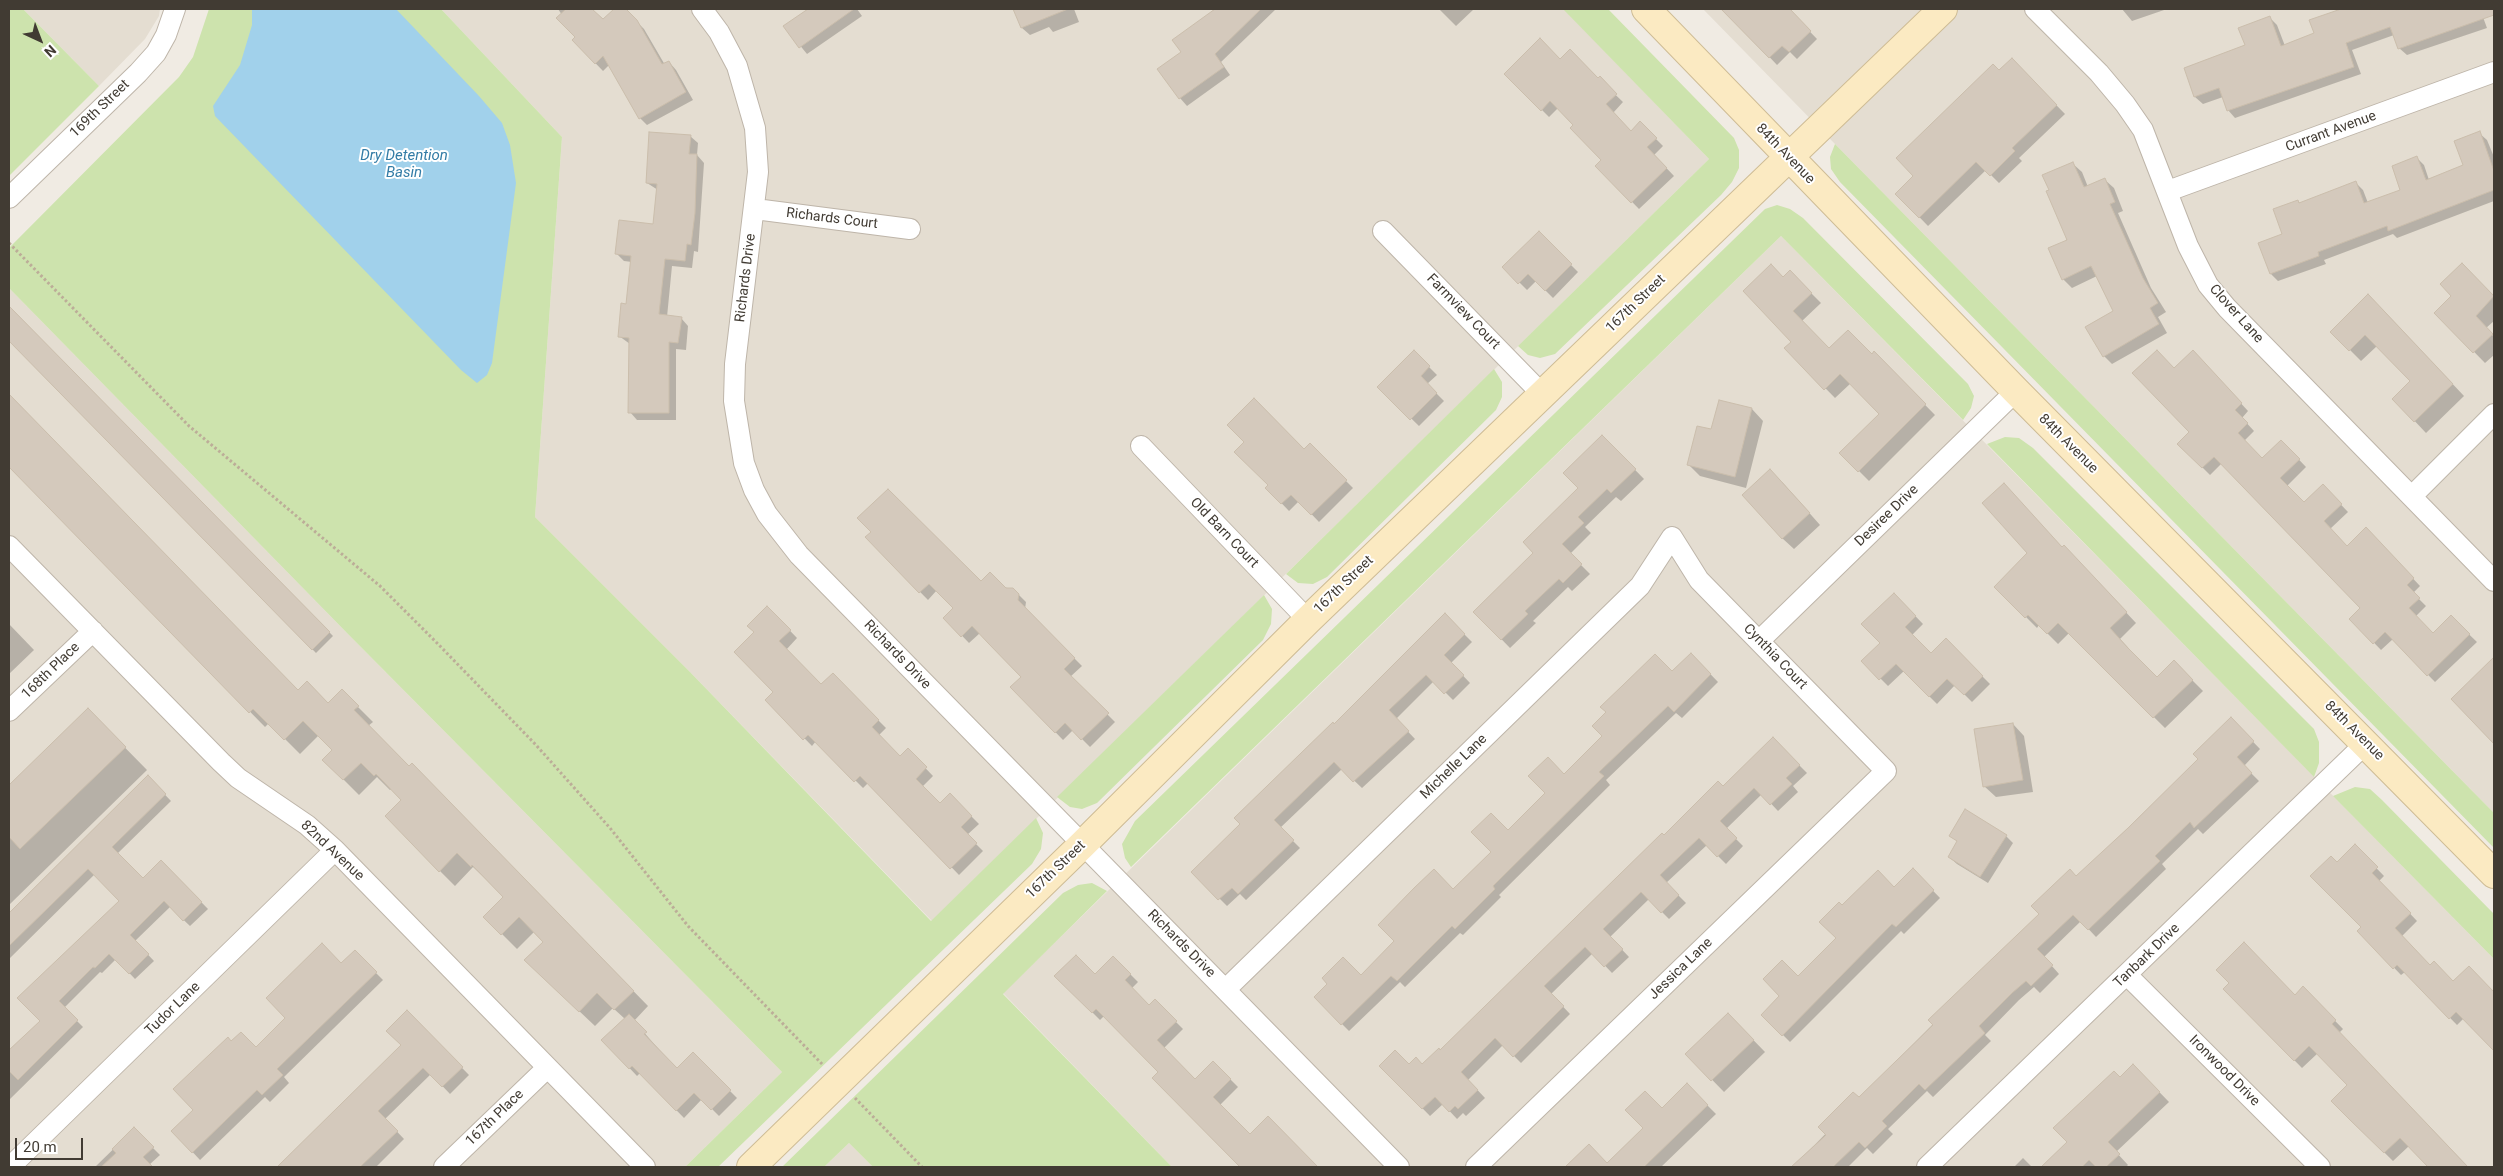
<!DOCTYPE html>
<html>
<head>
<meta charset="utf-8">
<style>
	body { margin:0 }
	#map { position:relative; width:2503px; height:1176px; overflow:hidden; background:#f0ebe3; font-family:Roboto,sans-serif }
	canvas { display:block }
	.frame { position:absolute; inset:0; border:10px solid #413b33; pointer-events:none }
	.north { position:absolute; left:15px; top:15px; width:50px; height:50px; -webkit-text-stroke:4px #fff; paint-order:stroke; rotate:137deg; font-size:14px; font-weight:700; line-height:20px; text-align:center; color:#413b33 }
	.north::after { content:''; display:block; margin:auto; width:18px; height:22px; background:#413b33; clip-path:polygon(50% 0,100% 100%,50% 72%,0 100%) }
	.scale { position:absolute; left:15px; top:1138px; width:68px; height:22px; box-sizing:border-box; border:2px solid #413b33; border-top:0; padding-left:6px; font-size:15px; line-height:18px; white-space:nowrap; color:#413b33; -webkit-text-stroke:4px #fff; paint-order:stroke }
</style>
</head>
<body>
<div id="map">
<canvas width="2503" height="1176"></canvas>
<div class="frame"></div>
<div class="north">N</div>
<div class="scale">20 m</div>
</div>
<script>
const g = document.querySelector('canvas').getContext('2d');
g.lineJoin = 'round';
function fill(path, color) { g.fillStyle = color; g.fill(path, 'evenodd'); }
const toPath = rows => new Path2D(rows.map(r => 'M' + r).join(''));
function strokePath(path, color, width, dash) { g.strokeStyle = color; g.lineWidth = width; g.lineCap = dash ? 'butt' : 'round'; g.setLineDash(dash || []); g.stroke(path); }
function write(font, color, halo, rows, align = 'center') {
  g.font = font + ' Roboto,sans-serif'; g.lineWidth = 4; g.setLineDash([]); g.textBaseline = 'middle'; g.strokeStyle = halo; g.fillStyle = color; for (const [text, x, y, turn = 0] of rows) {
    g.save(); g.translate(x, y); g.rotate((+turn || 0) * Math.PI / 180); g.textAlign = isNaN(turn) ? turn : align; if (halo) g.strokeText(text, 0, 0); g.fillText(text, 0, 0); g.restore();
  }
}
fill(toPath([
	[23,9,160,9,159,16,145,39,99,86],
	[441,9,1564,9,1709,159,932,921,690,672,535,517,562,137],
	[1703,9,2494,9,2494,813,1835,144],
	[1781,236,2494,959,2494,1167,1172,1167,1003,993],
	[9,288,345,631,782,1072,685,1167,9,1167],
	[849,1143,873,1167,824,1167]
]), '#e4ddd1');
fill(toPath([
	[9,9,23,9,99,86,9,176],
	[209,9,441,9,562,137,535,517,690,672,931,921,1036,818,1043,833,1041,849,1032,864,718,1167,685,1167,782,1072,345,631,9,288,9,248,179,77,193,57],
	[1563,9,1608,9,1734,138,1739,150,1739,168,1732,182,1721,195,1555,354,1540,358,1528,355,1518,346,1709,159],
	[1835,144,2494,813,2494,848,1840,182,1831,169,1830,157],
	[1777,205,1790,209,1803,218,1968,384,1974,396,1971,408,1963,420,1781,236,1131,867,1125,858,1122,844,1135,821,1765,209],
	[1494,369,1502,382,1502,397,1496,410,1327,577,1313,584,1298,583,1286,574],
	[2005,437,2019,438,2033,448,2314,729,2319,742,2319,763,2314,777,1987,444],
	[1264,595,1272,609,1271,624,1263,640,1097,803,1082,809,1070,807,1057,797],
	[2355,787,2370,789,2382,800,2494,914,2494,959,2333,796],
	[1092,883,1107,891,1003,994,1172,1167,873,1167,849,1143,824,1167,782,1167,1063,893,1078,885]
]), '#cde3ad');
fill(toPath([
	[252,9,396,9,479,96,502,123,510,145,516,183,492,363,487,375,477,383,461,370,215,116,213,106,240,65,252,25]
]), '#a1d1eb');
fill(toPath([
	[558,9,591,9,603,21,615,9,624,9,644,29,665,65,669,62,676,70,693,100,647,125,640,118,610,64,603,71,574,41,577,37],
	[810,9,857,9,862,16,807,54,785,27],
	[1015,9,1074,9,1079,22,1053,32,1049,27,1030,35,1022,28],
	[1211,9,1276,9,1221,62,1230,75,1187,106,1180,98,1183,53,1214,11],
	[1439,9,1474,9,1456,26],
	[1728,9,1768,9,1771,12,1775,9,1788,9,1817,39,1797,59,1790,52,1777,65,1726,11],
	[2122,9,2167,9,2132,21],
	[2345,9,2364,9,2368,15,2385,9,2480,9,2487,28,2407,55,2399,48,2394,35,2352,50,2361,74,2235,118,2228,110,2223,97,2203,104,2195,97,2185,68,2246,46,2269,17,2277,25,2285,46,2315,34,2311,21],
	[1570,51,1623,102,1613,113,1631,132,1640,123,1663,146,1654,155,1674,176,1639,209,1597,166,1603,160,1558,108,1549,117,1506,74,1560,60],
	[2012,60,2065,114,2019,158,2022,161,1999,183,1986,170,1928,226,1897,194,1915,176,1999,72],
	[2479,133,2487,140,2494,157,2494,201,2397,238,2393,234,2324,260,2326,264,2278,281,2271,274,2260,243,2284,234,2298,201,2301,204,2356,183,2363,190,2368,203,2402,191,2417,158,2424,165,2429,180,2465,166],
	[690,136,698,143,697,155,704,163,698,252,694,251,692,268,672,266,667,317,681,318,688,326,686,350,676,349,676,420,637,420,630,412,630,344,619,336,627,305,632,262,624,261,617,254,654,225,658,190,647,183],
	[2073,164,2082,172,2088,187,2105,180,2114,188,2123,211,2118,213,2151,288,2166,312,2158,317,2167,333,2112,364,2104,356,2115,311,2097,276,2072,288,2063,279],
	[1539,233,1578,272,1553,298,1536,281,1527,290,1504,267],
	[2462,265,2494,297,2494,321,2486,328,2494,337,2494,355,2485,363,2436,313,2453,296],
	[1790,272,1821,303,1802,321,1830,350,1872,355,1874,353,1935,415,1869,481,1841,453,1881,414,1851,383,1835,398,1786,348,1793,342,1784,279],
	[2380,307,2464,396,2426,433,2394,399,2412,381,2377,346,2361,361,2332,332],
	[9,308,333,636,316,653,9,340],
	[1414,352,1437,375,1427,384,1444,401,1419,426,1379,387],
	[2200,359,2248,411,2242,418,2254,431,2244,441,2262,459,2281,441,2306,467,2287,486,2304,504,2323,486,2348,512,2330,529,2347,547,2373,536,2420,586,2413,593,2426,606,2415,617,2433,635,2451,617,2477,642,2435,682,2393,639,2381,650,2351,619,2362,608,2222,463,2210,475,2179,444,2191,432,2174,370],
	[9,397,299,692,328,704,357,706,373,722,368,726,409,768,427,780,648,1006,634,1021,677,1070,693,1054,737,1098,719,1116,702,1099,684,1118,640,1073,637,1076,603,1040,625,1019,613,1008,595,1026,541,975,544,942,534,932,517,949,485,917,505,897,473,867,455,886,440,871,403,800,392,789,390,790,377,777,359,795,324,760,334,750,319,735,300,754,269,723,265,727,9,466],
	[1720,401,1752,409,1763,421,1746,488,1700,476,1688,464,1712,431],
	[1602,436,1644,479,1621,501,1616,497,1585,527,1591,533,1570,554,1590,574,1572,591,1568,587,1533,621,1536,623,1510,648,1475,612,1535,553,1580,488],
	[1310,445,1353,488,1319,522,1299,501,1289,511,1267,488],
	[1782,482,1820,525,1794,549,1782,538],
	[867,538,981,583,1013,589,1026,602,1025,609,1082,666,1070,677,1115,722,1090,747,1073,730,1063,740,1012,687,1022,677,980,633,969,643,945,618,955,608,937,590,928,600],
	[2062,548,2074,557,2136,623,2120,639,2157,679,2174,662,2203,691,2165,728,2069,633,2058,644,2039,625,2037,628,1996,587],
	[1894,594,1923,624,1912,635,1931,654,1946,640,1990,684,1972,702,1955,685,1937,704,1904,671,1888,686,1863,661,1882,643],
	[767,607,797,638,786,650,821,686,833,675,886,728,879,735,900,757,908,750,933,776,922,787,940,805,950,795,979,824,967,835,983,851,959,875,869,782,863,788,816,741,812,746,767,700,775,692,755,632],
	[1445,615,1472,642,1451,663,1470,683,1453,700,1434,681,1396,719,1415,739,1362,788,1342,769,1280,828,1300,848,1246,900,1240,894,1227,906,1193,872,1242,824,1334,726],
	[9,624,34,650,9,674],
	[1691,654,1718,682,1682,718,1676,713,1606,780,1610,785,1499,895,1501,897,1463,935,1460,933,1405,987,1400,982,1349,1031,1315,997,1329,984,1361,976,1453,890,1492,852,1508,832],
	[2494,659,2494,742,2453,699],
	[88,710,147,770,9,905,9,788],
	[2231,719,2260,749,2244,766,2259,781,2203,834,2198,829,2162,864,2166,869,2096,937,2081,921,2044,957,2059,974,2040,993,2034,987,2019,1000,1985,1035,1991,1041,1933,1097,1927,1091,1888,1129,1893,1134,1873,1154,1867,1148,1848,1167,1793,1167,2076,878,2200,759],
	[2013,724,2024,736,2033,792,1996,797,1984,786],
	[1773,739,1807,773,1793,786,1798,792,1778,811,1762,794,1726,829,1743,846,1726,864,1707,845,1666,883,1686,903,1669,919,1649,899,1610,937,1629,957,1612,973,1593,953,1551,994,1570,1014,1521,1063,1503,1045,1468,1080,1485,1098,1466,1116,1463,1113,1457,1119,1443,1104,1430,1116,1381,1066,1422,1065,1440,1051,1664,836,1723,787],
	[148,777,171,801,117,854,143,880,161,861,208,909,190,926,170,907,135,941,154,961,135,979,116,959,102,973,100,972,64,1008,83,1027,9,1100,9,1049,10,1050,42,1021,121,901,95,874,9,959,9,915],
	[1951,835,2006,836,2013,843,1988,883,1957,864,1949,857,1958,842],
	[2355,846,2384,876,2379,881,2417,921,2402,936,2430,967,2453,983,2486,997,2494,1006,2494,1049,2464,1018,2457,1025,2405,972,2401,975,2359,931,2363,927,2337,864],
	[1913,870,1940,898,1904,934,1901,931,1790,1042,1763,1015,1838,938,1842,907,1894,889],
	[355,952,383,980,284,1077,289,1083,270,1102,265,1097,200,1160,173,1131,194,1110,231,1043,256,1049],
	[1113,957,1138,982,1131,989,1149,1006,1155,1001,1183,1029,1163,1049,1195,1080,1213,1062,1238,1087,1219,1106,1250,1136,1268,1118,1317,1167,1242,1167,1154,1078,1160,1072,1104,1016,1100,1020,1056,976,1095,975],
	[2303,988,2343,1029,2339,1033,2468,1167,2430,1167,2409,1146,2393,1161,2332,1101,2348,1085,2318,1053,2302,1068,2224,989,2295,996],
	[407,1012,469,1075,450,1094,431,1074,385,1119,404,1139,376,1167,278,1167,403,1046],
	[1728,1014,1765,1052,1724,1092,1687,1054],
	[2133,1065,2169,1102,2116,1152,2128,1165,2126,1167,2043,1167,2069,1142,2120,1079],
	[1687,1085,1716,1114,1661,1167,1568,1167,1589,1146,1607,1164],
	[134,1129,160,1155,149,1165,151,1167,95,1167],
	[2023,1158,2032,1167,2014,1167]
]), '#0003');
const building = toPath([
	[566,9,592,9,603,19,614,9,626,9,637,20,662,64,669,61,686,92,639,119,603,56,595,64,572,40,575,37,556,18,566,9],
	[808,9,854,9,799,48,783,26,808,9],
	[1013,9,1068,9,1021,28,1013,9],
	[1215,9,1261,9,1215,54,1224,67,1179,99,1157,69,1181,52,1172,40,1215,9],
	[1721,9,1790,9,1811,31,1789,52,1782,46,1769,58,1721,9],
	[2341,9,2494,9,2494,15,2398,49,2390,27,2346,43,2354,67,2227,111,2219,88,2194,97,2184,68,2245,45,2238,28,2270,16,2281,46,2314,33,2309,20,2341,9],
	[1540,38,1560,59,1570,49,1598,78,1600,76,1617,94,1606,104,1631,131,1640,121,1657,138,1647,147,1667,168,1631,203,1595,166,1601,160,1570,128,1573,125,1550,101,1541,111,1504,74,1540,38],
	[2012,58,2057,105,2012,148,2015,151,1990,176,1976,162,1919,218,1895,194,1913,176,1896,158,1993,64,1999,70,2012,58],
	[2480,131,2494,171,2494,190,2388,231,2387,226,2318,252,2319,256,2270,274,2258,243,2282,234,2273,209,2298,200,2299,203,2356,181,2364,203,2400,190,2392,166,2417,156,2426,180,2463,165,2454,141,2480,131],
	[649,132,691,135,689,154,697,154,695,213,691,245,687,244,685,261,665,259,659,314,682,317,678,343,669,342,669,413,628,413,629,338,618,337,621,303,626,304,631,256,615,254,619,220,653,224,657,184,646,183,649,132],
	[2073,162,2084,187,2105,178,2115,202,2110,204,2143,278,2158,303,2150,308,2159,324,2103,357,2085,327,2113,311,2091,266,2062,280,2048,248,2067,240,2046,191,2049,190,2042,175,2073,162],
	[1539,231,1572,264,1545,291,1528,274,1518,284,1502,267,1539,231],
	[2462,263,2494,296,2476,316,2493,334,2473,353,2434,313,2451,296,2440,284,2462,263],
	[1771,264,1783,277,1790,270,1812,293,1793,311,1829,348,1848,330,1872,354,1874,351,1926,404,1858,472,1839,453,1879,414,1840,374,1824,390,1784,348,1791,342,1743,291,1771,264],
	[2368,294,2453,384,2414,422,2392,399,2410,381,2365,335,2349,351,2330,332,2368,294],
	[9,306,330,632,312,650,9,341,9,306],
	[1414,350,1430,366,1421,376,1437,393,1410,420,1377,387,1414,350],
	[2157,350,2174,368,2193,350,2242,403,2235,410,2248,423,2238,433,2262,458,2281,440,2300,459,2280,478,2304,502,2323,484,2342,504,2324,521,2347,546,2366,527,2414,578,2407,585,2420,598,2409,608,2433,633,2451,615,2470,634,2427,676,2385,632,2373,644,2349,619,2360,608,2214,457,2202,468,2177,444,2189,432,2132,373,2157,350],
	[9,394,298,690,307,681,328,703,342,689,359,706,354,710,409,766,412,763,634,991,614,1010,597,993,579,1012,524,960,543,942,519,917,501,935,483,917,503,897,472,865,471,867,457,853,439,872,385,816,401,800,376,774,374,776,361,763,343,780,322,760,332,750,303,721,284,740,253,709,249,713,9,467,9,394],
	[1254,398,1304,449,1310,443,1347,480,1311,515,1291,495,1281,504,1265,488,1268,485,1234,452,1244,442,1227,425,1254,398],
	[1719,400,1752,408,1735,477,1687,465,1697,426,1711,429,1719,400],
	[1602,435,1636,469,1611,493,1607,489,1578,517,1584,523,1562,544,1582,564,1563,583,1559,579,1525,611,1528,614,1501,640,1473,612,1533,553,1523,542,1578,488,1563,473,1602,435],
	[1770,469,1810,513,1782,539,1742,495,1770,469],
	[2004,483,2062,547,2064,545,2127,612,2110,628,2128,648,2157,677,2174,660,2193,680,2153,718,2058,623,2047,634,2028,615,2025,618,1994,587,2027,553,1982,503,2004,483],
	[888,489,981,581,990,572,1006,588,1013,588,1019,594,1018,600,1075,658,1064,669,1109,713,1081,740,1065,723,1055,733,1010,687,1021,677,988,643,972,626,961,637,943,618,953,608,929,584,919,593,865,537,871,532,857,518,888,489],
	[1894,593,1916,616,1905,627,1931,653,1946,638,1983,676,1964,695,1947,679,1929,697,1896,664,1879,680,1861,661,1880,643,1861,624,1894,593],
	[767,606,791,630,779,641,821,684,833,673,879,720,872,727,900,756,908,748,927,767,916,779,940,803,950,793,972,816,961,827,977,843,950,869,860,776,854,782,808,735,803,740,765,700,773,692,734,652,754,632,747,626,767,606],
	[1445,613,1465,634,1444,655,1464,675,1444,694,1426,675,1389,710,1409,731,1353,782,1334,762,1274,820,1294,840,1238,894,1232,888,1218,900,1191,872,1240,824,1234,818,1333,722,1334,724,1445,613],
	[1691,653,1711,674,1674,712,1668,706,1599,772,1604,776,1493,886,1495,889,1455,929,1452,926,1397,981,1391,976,1341,1025,1314,997,1327,984,1322,978,1343,957,1361,975,1394,941,1378,925,1414,888,1434,869,1453,889,1491,852,1471,832,1491,813,1508,830,1545,793,1528,776,1548,757,1564,774,1602,736,1592,726,1606,712,1600,707,1622,686,1655,654,1672,671,1691,653],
	[2494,657,2494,744,2451,699,2494,657],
	[88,708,126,747,20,849,9,837,9,785,88,708],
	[2231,717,2254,741,2237,757,2252,773,2194,828,2190,822,2155,856,2160,861,2088,930,2073,915,2037,949,2053,965,2031,986,2026,981,2012,993,1979,1026,1985,1033,1925,1090,1919,1084,1882,1121,1887,1126,1865,1148,1859,1142,1833,1167,1791,1167,1826,1135,1818,1127,1853,1092,1859,1097,1933,1025,1928,1020,2039,914,2031,906,2070,869,2076,876,2128,828,2198,759,2193,754,2231,717],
	[2013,723,2023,780,1983,787,1974,729,2013,723],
	[1773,737,1800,765,1786,778,1792,784,1770,805,1754,788,1720,821,1737,838,1717,857,1699,838,1660,875,1679,895,1661,913,1641,892,1603,929,1623,949,1604,967,1585,947,1544,986,1564,1006,1513,1057,1495,1038,1461,1072,1478,1090,1458,1109,1455,1106,1449,1112,1435,1097,1422,1109,1379,1066,1395,1050,1409,1064,1416,1057,1422,1064,1439,1048,1440,1050,1662,833,1664,835,1718,781,1723,786,1773,737],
	[148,775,166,794,112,847,143,878,161,860,202,902,183,921,164,901,130,935,149,954,129,974,109,954,95,968,93,967,59,1001,78,1020,18,1080,9,1071,9,1050,40,1021,17,998,119,901,88,869,9,946,9,913,148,775],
	[1965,809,2007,835,1980,877,1948,857,1957,841,1949,836,1965,809],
	[2355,844,2378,867,2372,873,2411,913,2395,928,2430,965,2434,961,2453,981,2469,966,2494,992,2494,1051,2456,1012,2449,1019,2397,965,2393,969,2357,931,2361,927,2310,876,2331,856,2337,862,2355,844],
	[1913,868,1934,890,1896,927,1892,924,1782,1036,1761,1015,1779,996,1763,979,1782,960,1798,976,1836,938,1819,922,1839,902,1842,905,1878,870,1894,887,1913,868],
	[2244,942,2295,995,2303,986,2336,1020,2332,1024,2468,1167,2428,1167,2400,1138,2384,1153,2350,1120,2331,1101,2347,1085,2309,1046,2294,1061,2223,989,2229,983,2216,970,2244,942],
	[322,943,341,963,355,950,377,972,277,1069,283,1075,262,1095,257,1090,192,1153,171,1131,193,1110,173,1089,228,1037,231,1041,241,1032,256,1047,285,1018,266,998,322,943],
	[1076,955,1095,974,1113,956,1131,974,1125,980,1149,1005,1155,999,1177,1021,1157,1040,1195,1079,1213,1061,1231,1079,1213,1097,1250,1134,1268,1116,1318,1167,1240,1167,1152,1078,1158,1072,1096,1009,1092,1013,1054,976,1076,955],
	[407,1010,463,1067,442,1087,423,1068,378,1111,398,1131,360,1167,277,1167,401,1045,386,1031,407,1010],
	[1728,1013,1754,1040,1711,1081,1685,1054,1728,1013],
	[629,1014,647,1032,644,1034,677,1068,693,1052,731,1090,711,1110,694,1093,676,1111,632,1066,629,1069,601,1040,629,1014],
	[2133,1064,2160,1092,2108,1142,2120,1154,2106,1167,2096,1167,2089,1160,2082,1167,2041,1167,2067,1142,2053,1128,2114,1071,2120,1077,2133,1064],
	[1687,1083,1708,1105,1644,1167,1565,1167,1589,1144,1607,1163,1643,1128,1625,1110,1645,1091,1662,1108,1687,1083],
	[134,1127,154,1147,143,1157,153,1167,101,1167,116,1153,112,1149,134,1127]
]);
fill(building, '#d4c9bc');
strokePath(building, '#cbbeac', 1);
const street = toPath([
	[702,9,719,32,737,66,755,128,758,172,735,364,734,401,744,463,754,490,767,514,799,555,1399,1167],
	[2035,9,2099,73,2125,104,2143,130,2188,246,2208,285,2227,308,2494,581],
	[2168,191,2494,72],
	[9,198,138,73,156,53,166,35,175,9],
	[755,209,910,229],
	[1383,231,1542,394],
	[1141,446,1308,620],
	[2412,496,2494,414],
	[9,546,221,762,238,778,307,825,335,850,645,1167],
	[1759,641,2016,391],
	[9,711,93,631],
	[2127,975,2320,1167],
	[1226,989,1640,586,1672,537,1699,580,1886,771,1476,1167],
	[10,1167,335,850],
	[444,1167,547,1068],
	[1927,1167,2366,743]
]);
const secondary = toPath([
	[1646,9,2016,391,2494,874],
	[751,1167,1083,844,1308,620,1943,9]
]);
strokePath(street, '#beb5a9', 22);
strokePath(secondary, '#cebc95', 30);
strokePath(toPath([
	[9,243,189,426,380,586,438,644,536,745,610,828,688,926,823,1065],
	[855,1098,922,1167]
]), '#bcad98', 3, [2.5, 2.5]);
strokePath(street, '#fff', 20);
strokePath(secondary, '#fbeac2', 28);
write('14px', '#413b33', '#fff', [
	["169th Street",100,109,-44],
	["Currant Avenue",2331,132,-20],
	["84th Avenue",1785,154,46],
	["Richards Court",832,219,7],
	["Richards Drive",746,278,-83],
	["167th Street",1636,304,-44],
	["Farmview Court",1463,312,46],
	["Clover Lane",2236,314,48],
	["84th Avenue",2068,444,45],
	["Desiree Drive",1887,516,-44],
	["Old Barn Court",1224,533,46],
	["167th Street",1344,585,-44],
	["Richards Drive",897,655,46],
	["Cynthia Court",1775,657,46],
	["168th Place",51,671,-44],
	["84th Avenue",2354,731,45],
	["Michelle Lane",1454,767,-44],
	["82nd Avenue",332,851,43],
	["167th Street",1056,870,-44],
	["Richards Drive",1181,944,45],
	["Tanbark Drive",2147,956,-44],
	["Jessica Lane",1681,969,-44],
	["Tudor Lane",173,1009,-44],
	["Ironwood Drive",2224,1071,45],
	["167th Place",495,1118,-44]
]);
write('italic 15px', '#337ca6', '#fff', [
	["Dry Detention",404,156],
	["Basin",404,173]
]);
</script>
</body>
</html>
